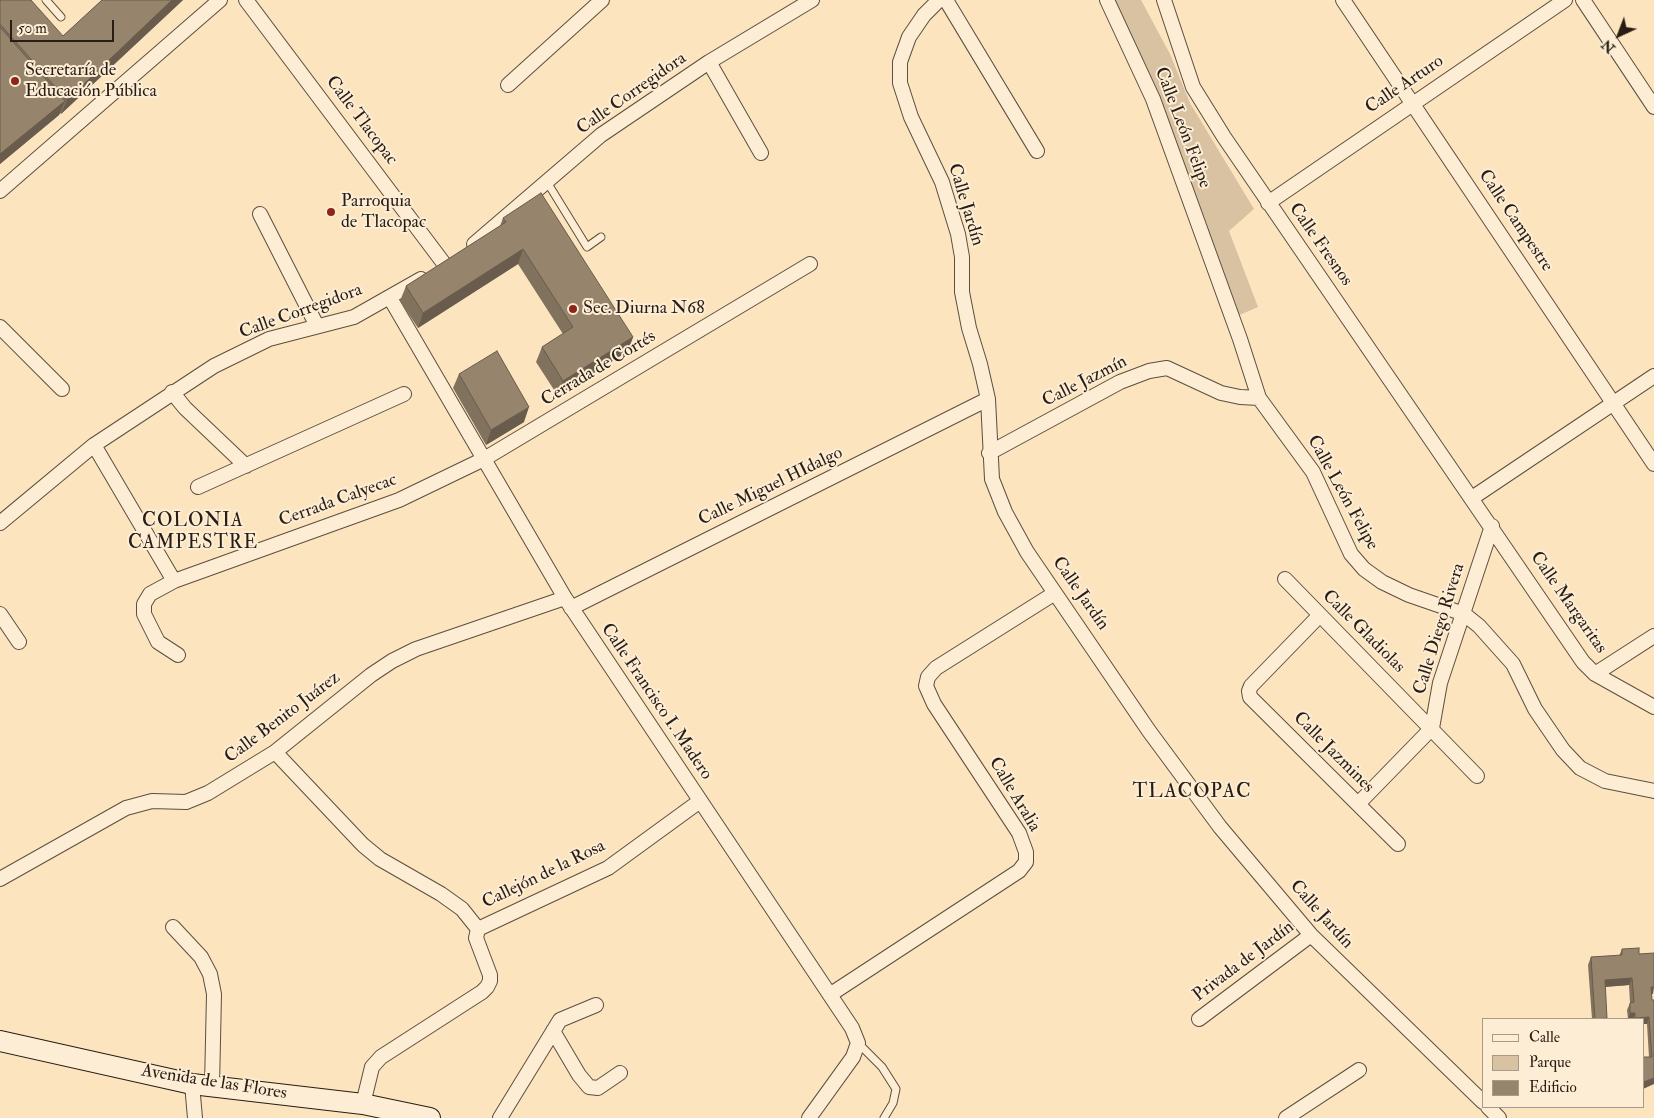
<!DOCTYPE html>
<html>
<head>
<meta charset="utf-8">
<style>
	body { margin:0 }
	#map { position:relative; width:1654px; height:1118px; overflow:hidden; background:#fce4be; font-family:"IM FELL Double Pica",serif }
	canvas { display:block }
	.legend { position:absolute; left:1482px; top:1018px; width:162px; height:90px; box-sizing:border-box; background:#fdedd5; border:1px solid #a79a88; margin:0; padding:6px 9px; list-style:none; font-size:15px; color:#271d14 }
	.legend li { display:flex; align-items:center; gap:10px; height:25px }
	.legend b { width:25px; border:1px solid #a79a88 }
	.north { position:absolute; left:1594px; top:10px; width:50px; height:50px; -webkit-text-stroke:4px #fdedd5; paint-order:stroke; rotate:223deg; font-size:14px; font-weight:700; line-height:20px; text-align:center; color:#271d14 }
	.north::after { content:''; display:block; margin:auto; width:18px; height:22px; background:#271d14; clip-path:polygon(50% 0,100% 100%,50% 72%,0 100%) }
	.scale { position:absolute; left:10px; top:20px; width:104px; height:22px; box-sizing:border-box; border:2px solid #271d14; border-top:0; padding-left:6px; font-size:15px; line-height:18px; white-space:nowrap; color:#271d14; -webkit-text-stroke:4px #fdedd5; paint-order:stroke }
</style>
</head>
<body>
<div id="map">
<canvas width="1654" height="1118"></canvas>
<ul class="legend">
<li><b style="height:6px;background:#fdedd5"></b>Calle</li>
<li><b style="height:14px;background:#d8c2a1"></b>Parque</li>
<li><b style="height:14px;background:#96846c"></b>Edificio</li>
</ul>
<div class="north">N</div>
<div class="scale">50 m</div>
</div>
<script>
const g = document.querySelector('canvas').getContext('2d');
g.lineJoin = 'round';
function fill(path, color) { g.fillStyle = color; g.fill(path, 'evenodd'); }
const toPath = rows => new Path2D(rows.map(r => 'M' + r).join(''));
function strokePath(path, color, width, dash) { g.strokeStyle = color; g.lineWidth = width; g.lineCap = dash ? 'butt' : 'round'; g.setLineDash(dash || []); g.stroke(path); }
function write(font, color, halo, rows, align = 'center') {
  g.font = font + ' "IM FELL Double Pica",serif'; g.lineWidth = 4; g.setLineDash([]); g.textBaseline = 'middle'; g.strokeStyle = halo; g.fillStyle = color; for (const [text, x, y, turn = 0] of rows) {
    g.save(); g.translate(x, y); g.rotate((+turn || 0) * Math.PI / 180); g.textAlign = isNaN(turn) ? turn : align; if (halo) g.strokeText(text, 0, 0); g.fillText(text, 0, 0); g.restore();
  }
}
fill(toPath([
	[1106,0,1141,0,1170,54,1190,103,1254,209,1229,231,1258,307,1235,317]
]), '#d8c2a1');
const lane = toPath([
	[46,0,61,17],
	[547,182,587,247,601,237],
	[858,1043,882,1067,896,1089,893,1103,884,1118]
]);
const street = toPath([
	[246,0,445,265],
	[939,0,924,15,909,37,900,62,900,83,911,117,942,182,958,234,962,257,962,292,969,328,980,364,988,399,992,479,1005,512,1027,552,1149,731,1220,827,1311,935,1483,1102],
	[946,0,1037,151],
	[1107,0,1153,99,1240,339,1259,398,1313,472,1351,554,1364,569,1382,582,1409,595,1464,614,1479,626,1513,664,1535,709,1563,750,1580,768,1605,781,1654,791],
	[1164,0,1193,87,1224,137,1583,662,1595,674,1654,707],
	[1343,0,1654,464],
	[1583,0,1654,107],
	[709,62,761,153],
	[508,85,602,0],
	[0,191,220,0],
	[1268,203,1565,0],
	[260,214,317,326],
	[474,244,601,135,709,62,812,0],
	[390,298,565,598,852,1028,858,1043,853,1057,809,1118],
	[0,327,62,389],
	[172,392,185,408,246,466],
	[94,445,174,581],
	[989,453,1120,382,1149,371,1167,368,1221,393,1240,397,1259,398],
	[198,487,404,394],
	[1472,498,1654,376],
	[0,523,94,445,214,366,269,339,354,317,421,279],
	[1285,579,1477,776],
	[571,608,988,399],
	[0,614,19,642],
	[1319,616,1251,686,1249,691,1250,697,1398,844],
	[178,655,158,642,144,614,144,604,150,594,174,581,399,500,484,459,810,264],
	[1595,674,1654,636],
	[275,752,363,845,380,859,441,894,462,909,478,929],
	[1358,804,1432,728,1440,683,1492,526],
	[0,879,126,808,152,801,186,802,208,793,275,752,371,675,392,661,416,649,565,598],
	[173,927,201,957,210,974,214,994,212,1086],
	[831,994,1019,871,1026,862,1026,852,1019,833,934,704,926,686,928,677,936,668,1055,593],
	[1199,1019,1311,935],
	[553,1031,579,1075,589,1087,598,1088,620,1073],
	[192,1084,195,1118],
	[363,1104,372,1067,381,1057,482,992,487,987,490,981,490,975,476,938,478,929,608,868,700,801],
	[1488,1107,1499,1118],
	[500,1118,560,1020,596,1005],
	[1286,1118,1359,1070]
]);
const secondary = toPath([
	[0,1041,192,1084,363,1104,430,1118]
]);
strokePath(lane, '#5c4f3e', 9);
strokePath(street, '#5c4f3e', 16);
strokePath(secondary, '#271d14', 22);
strokePath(lane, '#fdedd5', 7);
strokePath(street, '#fdedd5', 14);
strokePath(secondary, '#fdedd5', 20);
fill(toPath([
	[0,0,63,36,102,0,183,0,61,114,60,113,59,115,0,164],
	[503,218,633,337,628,351,558,396,536,362,542,347,563,334,518,264,418,328,400,301,406,286,500,226],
	[459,374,524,422,486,445,453,388],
	[1622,949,1639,954,1653,994,1651,994,1654,1084,1649,1057,1647,1024,1643,1024,1643,1019,1628,1019,1627,1010,1630,1003,1629,985,1605,987,1607,1019,1592,1019,1588,965,1591,957,1619,956]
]), '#81725d');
fill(toPath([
	[172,0,183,0,61,114,67,100],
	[65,101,59,115,0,164,0,154],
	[523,249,518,264,418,328,423,313],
	[633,337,628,351,558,396,563,381],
	[529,407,524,422,486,445,491,430],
	[1632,978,1629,985,1602,987,1605,980],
	[1651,987,1654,987,1653,994,1648,994],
	[1630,1013,1635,1013,1633,1019,1628,1019],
	[1649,1017,1647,1024,1643,1024,1643,1019,1635,1019,1635,1018],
	[1654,1078,1654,1084,1643,1089,1643,1082]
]), '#695c4c');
const building = toPath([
	[0,0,31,0,63,36,102,0,172,0,67,100,0,24,0,0],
	[0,27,65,101,0,154,0,27],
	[541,193,633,337,563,381,542,347,573,327,523,249,423,313,406,286,506,222,503,218,541,193],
	[497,351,529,407,491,430,459,374,497,351],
	[1639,948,1639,954,1654,953,1654,987,1651,987,1652,1000,1654,1000,1654,1078,1643,1082,1643,1057,1652,1057,1649,1017,1635,1018,1635,1013,1630,1013,1630,1003,1634,1002,1632,978,1605,980,1607,1018,1595,1019,1591,957,1622,955,1622,949,1639,948]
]);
fill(building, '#96846c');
strokePath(building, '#695c4c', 1);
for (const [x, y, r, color] of [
	[15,81,5,"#8f2418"],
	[331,212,5,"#8f2418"],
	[573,309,5,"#8f2418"]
]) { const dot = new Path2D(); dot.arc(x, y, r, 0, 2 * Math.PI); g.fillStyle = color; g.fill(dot); strokePath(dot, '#fdedd5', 2); }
write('18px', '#271d14', '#fdedd5', [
	["Secretaría de",25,71],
	["Educación Pública",25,92],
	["Parroquia",341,202],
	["de Tlacopac",341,223],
	["Sec. Diurna N68",583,309]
], 'left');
write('18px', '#271d14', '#fdedd5', [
	["Calle Arturo",1405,85,-34],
	["Calle Corregidora",632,94,-35],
	["Calle Tlacopac",361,121,53],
	["Calle León Felipe",1182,128,69],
	["Calle Jardín",965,205,73],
	["Calle Campestre",1515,221,56],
	["Calle Fresnos",1320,245,55],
	["Calle Corregidora",301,312,-20],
	["Cerrada de Cortés",599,369,-31],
	["Calle Jazmín",1085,382,-27],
	["Calle Miguel HIdalgo",771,487,-26],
	["Calle León Felipe",1342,493,61],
	["Cerrada Calyecac",338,501,-20],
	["Calle Jardín",1080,594,55],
	["Calle Margaritas",1568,603,55],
	["Calle Diego Rivera",1440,629,-73],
	["Calle Gladiolas",1363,632,45],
	["Calle Francisco I. Madero",656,702,56],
	["Calle Benito Juárez",283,718,-37],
	["Calle Jazmines",1333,753,45],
	["Calle Aralia",1014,795,59],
	["Callejón de la Rosa",544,875,-26],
	["Calle Jardín",1321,915,48],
	["Privada de Jardín",1244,962,-37],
	["Avenida de las Flores",214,1083,9]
]);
g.letterSpacing = '1px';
write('19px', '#271d14', '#fdedd5', [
	["COLONIA",193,522],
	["CAMPESTRE",193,544]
]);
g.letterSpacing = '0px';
g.letterSpacing = '1px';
write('20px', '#271d14', '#fdedd5', [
	["TLACOPAC",1192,793]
]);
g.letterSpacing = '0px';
</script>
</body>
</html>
